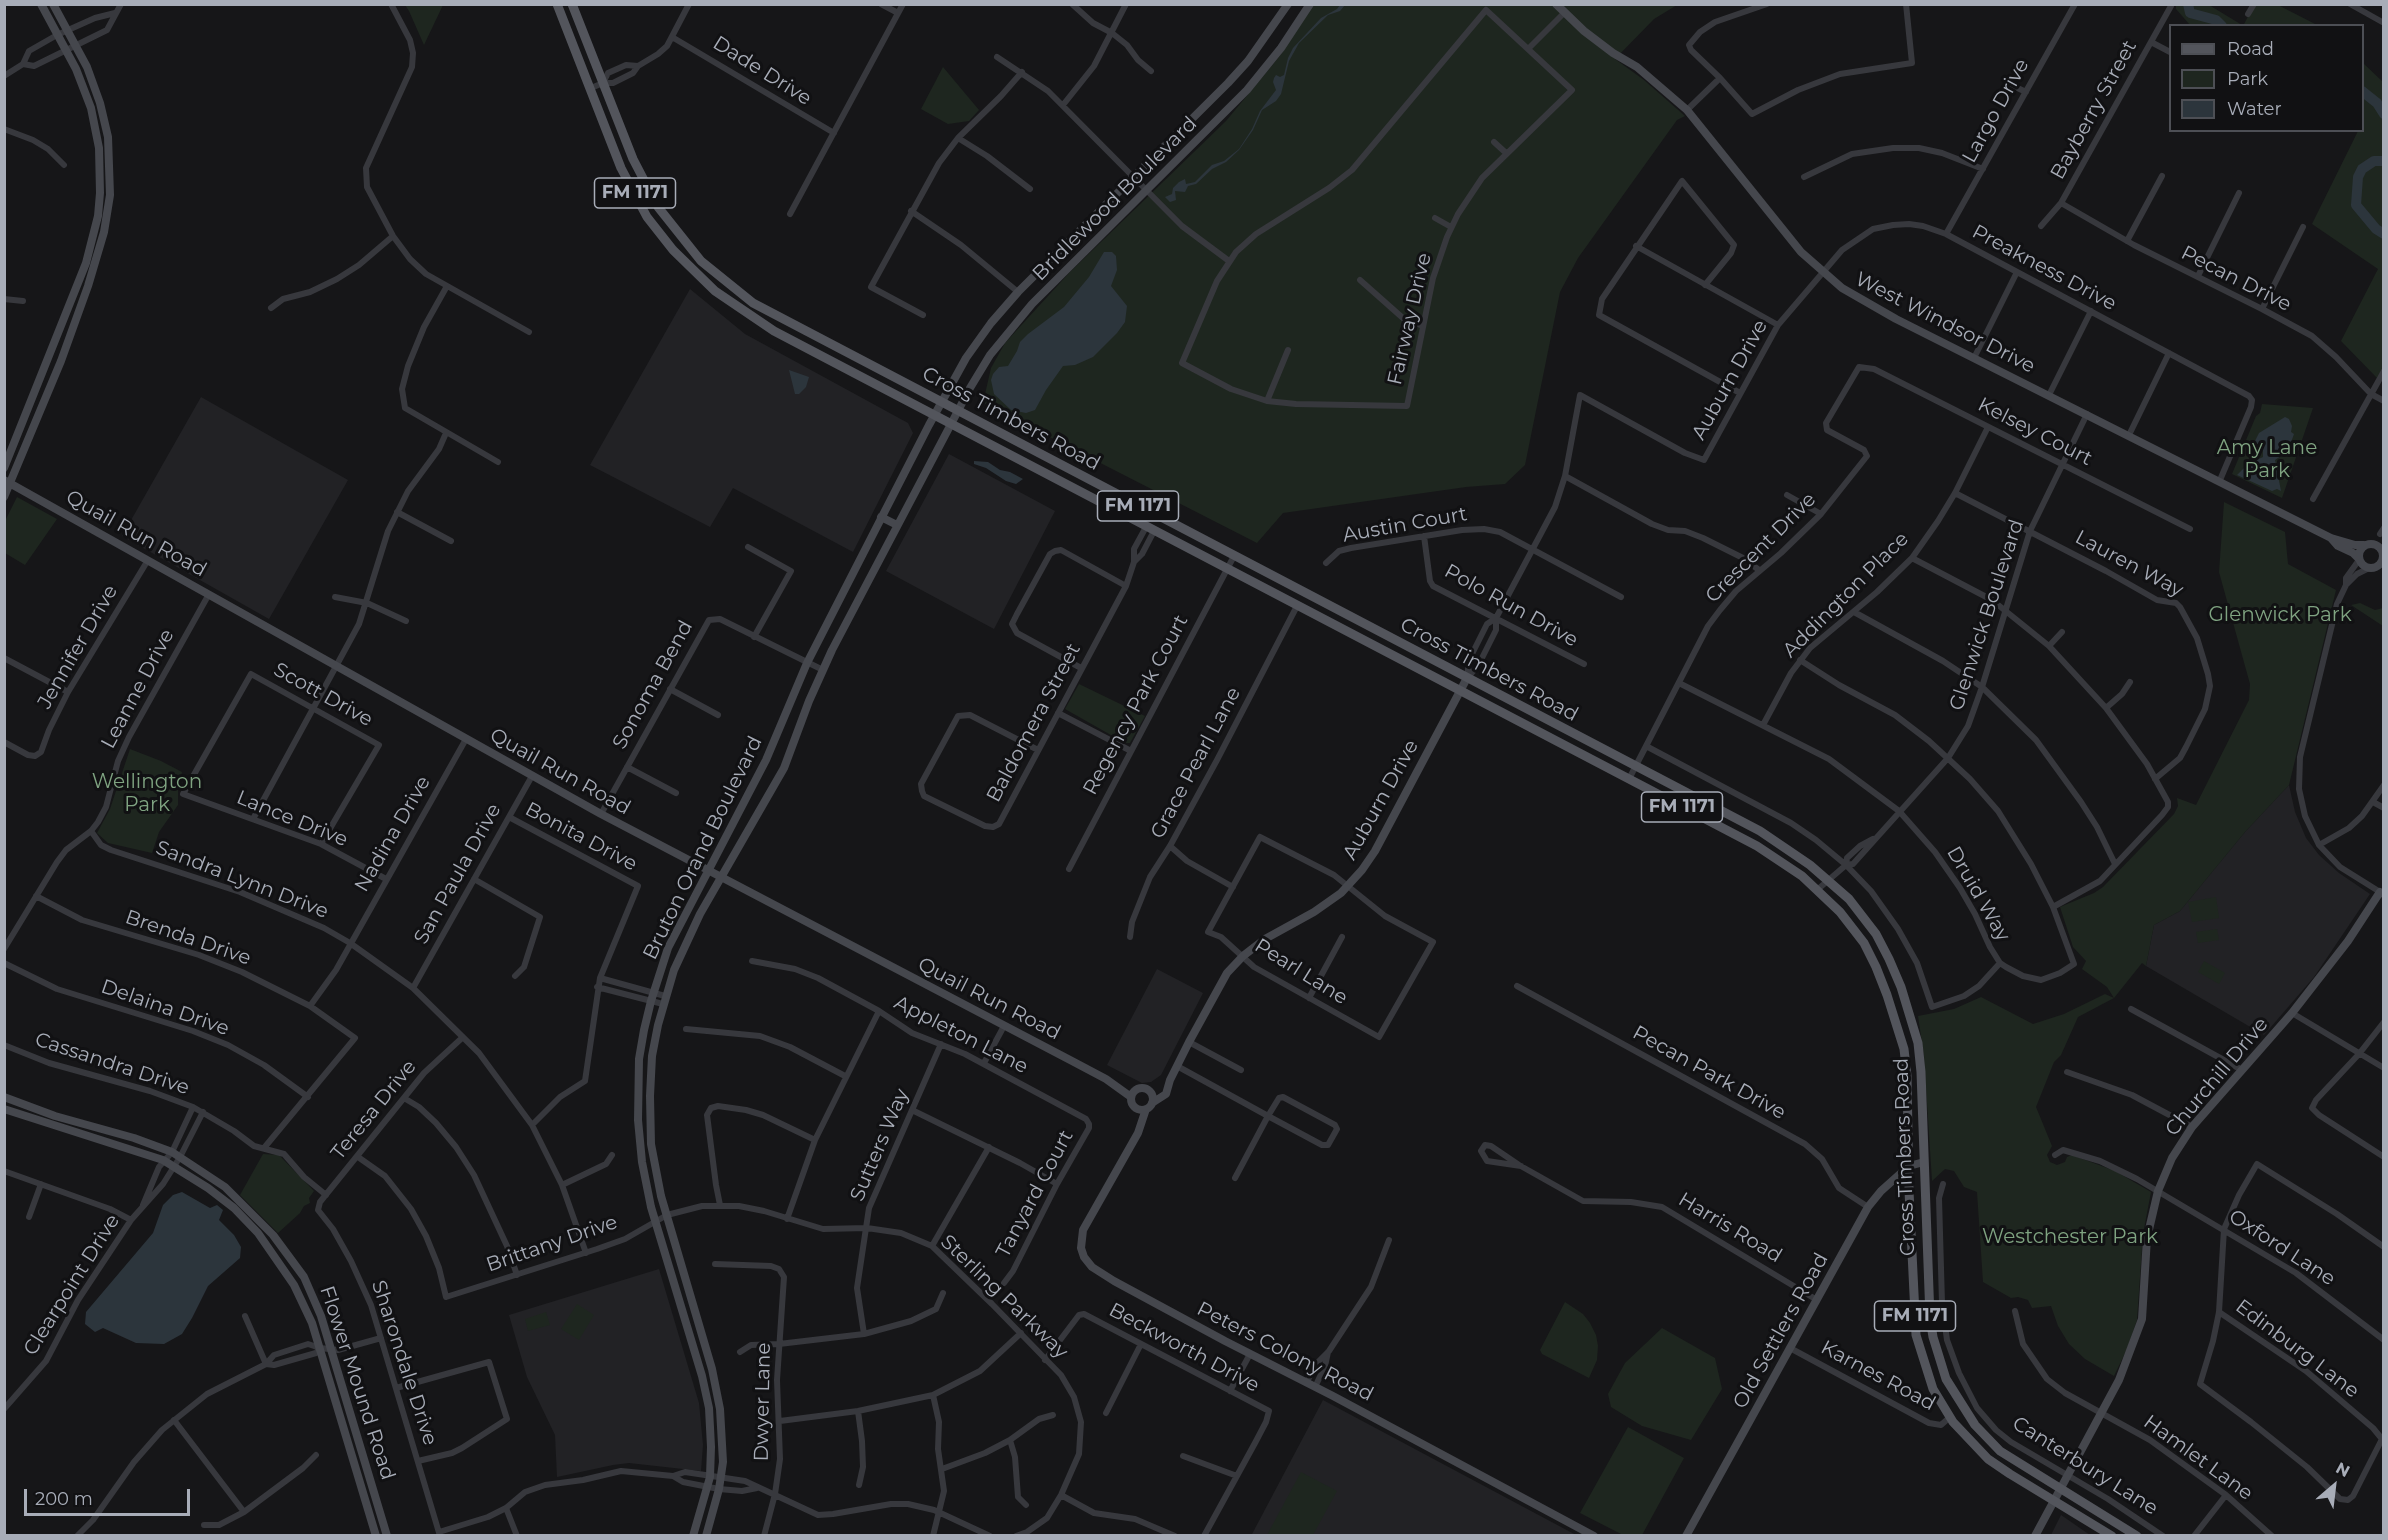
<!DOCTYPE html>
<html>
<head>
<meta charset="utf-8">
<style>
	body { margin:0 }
	#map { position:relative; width:2388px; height:1540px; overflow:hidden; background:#161618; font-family:Montserrat,sans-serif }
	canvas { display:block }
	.frame { position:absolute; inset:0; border:6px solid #a8adb8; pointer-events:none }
	.legend { position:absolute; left:2169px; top:24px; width:195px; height:108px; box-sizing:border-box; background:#111113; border:2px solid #4d4f55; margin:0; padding:8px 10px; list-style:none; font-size:18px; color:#a8adb8 }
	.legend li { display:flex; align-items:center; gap:12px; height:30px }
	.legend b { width:30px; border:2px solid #4d4f55 }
	.north { position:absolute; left:2304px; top:1456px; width:60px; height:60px; -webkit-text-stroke:4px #111113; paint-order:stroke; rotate:28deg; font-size:16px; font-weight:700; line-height:24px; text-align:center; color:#a8adb8 }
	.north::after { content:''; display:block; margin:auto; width:21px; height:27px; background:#a8adb8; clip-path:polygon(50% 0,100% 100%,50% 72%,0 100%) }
	.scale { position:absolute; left:24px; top:1489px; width:166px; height:27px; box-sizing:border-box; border:3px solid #a8adb8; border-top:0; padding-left:8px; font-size:18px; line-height:21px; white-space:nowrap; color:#a8adb8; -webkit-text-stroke:4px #111113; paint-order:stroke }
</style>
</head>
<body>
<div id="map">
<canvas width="2388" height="1540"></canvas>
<div class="frame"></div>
<ul class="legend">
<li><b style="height:8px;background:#53555c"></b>Road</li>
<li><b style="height:16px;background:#1e261f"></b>Park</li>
<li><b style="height:16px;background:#2c353c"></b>Water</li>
</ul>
<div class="north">N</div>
<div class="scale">200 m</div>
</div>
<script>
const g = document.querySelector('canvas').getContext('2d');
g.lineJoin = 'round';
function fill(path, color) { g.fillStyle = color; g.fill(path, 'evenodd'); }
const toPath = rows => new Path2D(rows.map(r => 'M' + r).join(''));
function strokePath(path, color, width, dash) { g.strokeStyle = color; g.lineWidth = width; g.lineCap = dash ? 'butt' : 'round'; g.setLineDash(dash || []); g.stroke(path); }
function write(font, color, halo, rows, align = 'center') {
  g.font = font + ' Montserrat,sans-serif'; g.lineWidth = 6; g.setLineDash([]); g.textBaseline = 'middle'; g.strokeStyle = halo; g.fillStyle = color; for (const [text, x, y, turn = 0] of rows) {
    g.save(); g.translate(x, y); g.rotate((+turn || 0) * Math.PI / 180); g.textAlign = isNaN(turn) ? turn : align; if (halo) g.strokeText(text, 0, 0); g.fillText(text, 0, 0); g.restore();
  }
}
fill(toPath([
	[690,289,745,334,908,423,913,433,853,552,733,488,710,527,590,465],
	[201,397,348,480,269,619,122,536],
	[949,454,1055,511,994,629,886,571],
	[2289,785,2295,812,2306,838,2319,855,2339,873,2370,894,2314,977,2264,1035,2146,966,2154,925,2180,911,2245,832],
	[1157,969,1203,993,1161,1075,1151,1082,1142,1083,1107,1065],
	[659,1269,699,1403,703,1445,701,1471,629,1463,613,1465,557,1477,555,1435,527,1377,509,1315],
	[1323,1400,1576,1535,1251,1536],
	[2061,1515,2090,1535,2051,1535]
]), '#222225');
fill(toPath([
	[2276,4,2317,25,2243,26,2254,5],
	[405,5,443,5,424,45,409,11],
	[1313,5,1677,5,1654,19,1615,59,1644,80,1685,116,1677,120,1578,258,1560,292,1525,465,1505,484,1466,487,1283,513,1257,543,983,403,991,368,1005,343,1070,272,1226,121,1279,57],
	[2176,5,2209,5,2242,25,2190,25,2176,9],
	[2363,63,2383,82,2384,366,2377,378,2341,341,2378,269,2312,224,2358,131,2362,130],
	[943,67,979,110,969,121,948,124,921,109],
	[2262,404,2313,408,2282,498,2232,474,2256,416,2260,413],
	[17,497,57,519,25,565,5,553,5,521],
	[2224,502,2285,532,2288,564,2336,590,2289,785,2245,832,2180,911,2154,925,2146,966,2142,963,2114,998,2107,987,2082,969,2086,961,2073,947,2060,907,2094,893,2103,887,2174,814,2178,806,2177,798,2196,805,2249,700,2250,684,2219,572],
	[2360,603,2375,610,2383,608,2383,626,2351,605],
	[1079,684,1145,716,1130,743,1125,743,1065,709],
	[130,749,161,761,182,772,178,790,178,805,159,832,152,853,108,843,97,833,110,809],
	[2216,897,2219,918,2192,922,2188,902],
	[2217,929,2219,940,2198,943,2196,932],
	[2204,961,2225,973,2219,984,2198,972],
	[2105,994,2114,998,2078,1017,2061,1055,2054,1062,2036,1107,2052,1146,2047,1155,2050,1162,2057,1165,2065,1162,2067,1157,2072,1155,2115,1171,2151,1192,2143,1234,2137,1320,2127,1349,2114,1376,2085,1359,2069,1344,2058,1326,2051,1306,2032,1308,2028,1300,2018,1297,2011,1298,1983,1282,1977,1192,1964,1187,1954,1171,1945,1169,1932,1181,1924,1056,1918,1016,1954,1009,1981,997,2033,1024,2064,1014],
	[263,1154,279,1155,314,1191,309,1198,310,1203,304,1206,300,1213,278,1233,240,1195],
	[1565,1302,1583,1314,1590,1323,1596,1335,1598,1346,1597,1360,1589,1378,1542,1354,1540,1350],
	[577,1304,594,1315,579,1340,561,1329],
	[546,1312,550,1325,528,1331,525,1319],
	[1662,1328,1715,1358,1722,1389,1691,1440,1642,1426,1611,1407,1608,1394,1625,1363],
	[1628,1427,1684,1458,1642,1535,1623,1535,1580,1513],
	[1301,1472,1337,1491,1313,1535,1267,1535]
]), '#1e261f');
fill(toPath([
	[1340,5,1354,5,1345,5,1340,11,1328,15,1299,43,1289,61,1281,94,1276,101,1262,110,1253,130,1239,150,1226,162,1212,169,1196,184,1188,186,1185,192,1175,191,1176,200,1170,202,1165,197,1172,194,1173,188,1179,182,1185,179,1186,184,1195,182,1212,165,1224,161,1239,149,1252,129,1260,111,1276,90,1273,82,1274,78,1276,75,1280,77,1284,75,1288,58,1293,48,1321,18,1337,9],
	[1104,252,1112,252,1116,256,1117,270,1111,286,1127,306,1125,322,1117,333,1093,357,1075,365,1063,366,1046,390,1035,410,1026,413,1011,410,994,394,991,380,993,374,999,367,1008,366,1017,351,1020,342,1028,334,1064,307,1089,277],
	[789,370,809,377,806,387,799,394,795,394],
	[2285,417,2289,419,2292,426,2291,432,2294,434,2288,451,2275,460,2281,491,2277,489,2272,491,2237,475,2248,464,2263,457,2263,451,2255,441,2259,433],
	[974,461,988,462,1000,470,1010,472,1023,479,1016,484,1006,481,986,468,974,464],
	[182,1192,210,1208,217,1205,223,1210,219,1220,234,1235,241,1247,240,1258,208,1286,192,1318,182,1334,164,1344,136,1343,103,1328,95,1332,85,1324,86,1312,153,1233,163,1205,173,1195]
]), '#2c353c');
strokePath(toPath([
	[2188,4,2190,13,2216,20,2222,26],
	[2362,91,2377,103,2384,114],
	[2384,161,2374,161,2362,169,2358,177,2356,205,2376,229,2384,234]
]), '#2c353c', 10);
strokePath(toPath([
	[391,4,410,40,413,53,412,67,366,168,367,187,393,236,410,259,426,274,529,332],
	[881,4,898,13],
	[1072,4,1093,23,1112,33,1127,45,1138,60,1151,71],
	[1767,4,1715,22,1700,32,1689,45,1691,50,1720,78,1752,114,1798,90,1840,74,1912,63,1906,4],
	[2350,4,2384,23],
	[1486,10,1572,90,1482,178,1458,214,1447,237,1433,278,1407,406,1296,404,1267,401,1231,389,1182,363,1217,281,1236,252,1256,234,1329,188,1352,170,1486,10],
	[2248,14,2254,4],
	[672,37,834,133],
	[2151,42,2170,52],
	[1528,49,1564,13],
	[997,57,1048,91,1182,226,1229,261],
	[23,64,34,66,107,30,121,4],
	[4,76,23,64,29,51,57,35,95,18,115,13],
	[603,83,608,73,626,65,638,66],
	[2007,83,2026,92],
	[591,88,603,83,613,83,633,73,638,66,658,54,667,46,689,4],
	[1063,105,1094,66,1126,4],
	[1687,110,1720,78],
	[4,129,33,140,48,149,64,165],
	[958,138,987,156,1030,189],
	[1494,142,1506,153],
	[1804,177,1852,154,1893,148,1919,148,1942,153,1983,169],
	[2061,203,2134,245,2262,309,2312,336,2336,357,2371,394,2384,401],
	[911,211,961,245,1018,292],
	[790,214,903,4],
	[1435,218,1451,227],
	[2041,226,2061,203,2171,6],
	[1946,234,2075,4],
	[2127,241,2162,176],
	[1636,246,1778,325],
	[2198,276,2239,193],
	[1360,280,1404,319,1423,326],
	[1705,285,1731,253,1734,245,1682,181,1602,299,1599,315,1740,393],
	[447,286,424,327,408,366,402,389,405,408,498,462],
	[4,299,23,301],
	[271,308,283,299,310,292,337,279,359,265,393,236],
	[2262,309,2303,227],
	[923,315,871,287,939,163,958,138,1001,96,1022,72],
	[1974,358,2017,272],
	[2049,395,2091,311],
	[1267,401,1288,350],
	[2129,435,2169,353],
	[1565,476,1652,524,1668,530,1685,531,1703,538,1743,558,1759,570],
	[1955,493,2106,571,2157,600,2176,603,2180,607,2197,638,2208,674,2210,686,2205,709,2186,747,2180,758,2155,779],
	[1787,495,1821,514],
	[2313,499,2384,371],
	[397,512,451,541],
	[1146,527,1134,549,1134,562,1142,554,1154,531],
	[2380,534,2384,528],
	[1424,536,1430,581,1433,586,1584,664],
	[748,547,791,571,754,637],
	[1912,558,1992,600,2049,646,2106,708,2147,764,2168,802,2168,807,2162,815,2100,881,2053,907],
	[2359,560,2346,578,2346,585,2357,574,2369,568],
	[1326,563,1339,551,1351,548,1462,530,1484,529,1500,532,1621,597],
	[2346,585,2337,604,2300,757,2299,789,2305,816,2319,845,2340,867,2380,892],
	[335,597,367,603,406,621],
	[1854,612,1943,661,1982,687,2036,740,2081,802,2097,827,2115,864],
	[2049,646,2062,632],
	[4,658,68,692],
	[1081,668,1017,633,1012,624,1017,614,1050,554,1055,551,1061,550,1126,586],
	[1467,678,1469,660,1487,624,1496,618,1555,507,1565,476,1580,395,1685,453,1704,460,1778,325,1842,250,1873,229,1893,225,1909,224,1923,226,1946,234,2249,396,2252,400,2251,407,2220,480],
	[1467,678,1478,666,1496,630,1496,618],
	[1679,683,1829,759,1899,811,1935,852,1960,888,1975,914,1990,947,2000,963,2006,967,2023,976,2041,980,2060,973,2074,964,2053,907,2031,864,1998,811,1970,779,1929,741,1895,715,1839,685,1800,660],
	[670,689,718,715],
	[2106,708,2122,694,2130,682],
	[1058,713,1131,751],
	[1763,725,1791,673,1810,648,1877,592,1912,558,1938,521,1955,493,1988,427],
	[4,742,28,755,35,756,41,752,49,730,68,692,148,560],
	[1646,746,1791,823,1816,840,1846,865,1871,891,1898,929,1917,963,1932,1007,1964,996,1979,986,2000,963],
	[1038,750,970,715,958,716,921,784,922,791,924,796,985,826,993,827,999,824,1126,586,1134,562],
	[627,767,676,793],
	[1629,779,1708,626,1720,610,1736,591,1781,553,1821,514,1867,456,1864,450,1827,430,1826,423,1859,367,1874,369,2190,529],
	[2373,802,2384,808],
	[601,814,709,620,720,619,823,670],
	[509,817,638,886,600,978,585,1081,560,1097,532,1125],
	[253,819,359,624,388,531,408,491,439,449,446,433],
	[91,831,101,845,111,850,240,892,324,928,350,943,413,988,479,1053,532,1125,562,1185,586,1253],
	[1260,837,1334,875,1385,916,1433,942,1379,1037,1254,967,1221,937,1208,932,1260,837],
	[321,844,379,745,251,674,183,794,321,844,386,879],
	[2319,845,2349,828,2362,816,2384,785],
	[1170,846,1187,861,1233,887],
	[1846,865,1847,858,1860,846,1873,839],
	[1069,869,1234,556],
	[474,879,540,917,524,967,515,976],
	[1817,890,1846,865,1853,864,1948,758,1968,726,1982,687,2030,531,2087,414],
	[36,896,82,920,199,955,242,972,310,1006,355,1038,264,1148],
	[1130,937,1132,922,1150,877,1170,846,1217,760,1297,606],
	[4,949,57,862,66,850,91,831,98,822,106,807,118,761,129,737,209,594],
	[752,961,795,969,818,978,879,1011,912,1033,965,1054,1086,1119,1089,1124,1089,1128,1057,1184,1013,1271,1004,1283],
	[4,963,57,989,193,1031,228,1045,264,1065,308,1097],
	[600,978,665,996],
	[1517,986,1805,1144,1822,1159,1839,1188,1868,1207],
	[597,987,663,1004],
	[413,988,532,776],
	[1309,998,1342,937],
	[310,1006,336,970,466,739],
	[2131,1009,2242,1070],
	[2292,1013,2384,1068],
	[2384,1022,2359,1054,2316,1100,2312,1108,2319,1115,2384,1157],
	[686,1029,760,1036,790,1047,845,1076],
	[1189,1042,1241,1070],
	[4,1045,49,1063,150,1091,193,1107,234,1131,254,1146,284,1154,304,1177,326,1195],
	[984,1063,1004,1026],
	[1177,1066,1268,1116,1322,1145,1328,1145,1337,1129,1335,1125,1283,1097,1279,1098,1268,1116,1235,1178],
	[2067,1072,2132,1095,2192,1127],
	[404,1098,419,1107,436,1123,456,1147,474,1175,507,1246,517,1275],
	[912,1110,1020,1163,1057,1184],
	[2055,1155,2063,1150,2100,1161,2137,1179,2296,1273,2384,1340],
	[358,1157,385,1176,411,1209,426,1236,439,1268,446,1297,597,1249,625,1239,667,1215,702,1206,739,1206,764,1211,823,1229,867,1228,901,1233,932,1246,992,1304,1061,1375,1074,1397,1081,1422,1079,1454,1061,1495,1047,1518,1027,1532,1016,1536],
	[1521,1166,1487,1161,1481,1151,1485,1145,1491,1146,1519,1165,1583,1201,1631,1202,1662,1207,1817,1300],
	[4,1171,110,1209,131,1220],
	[1943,1184,1939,1198,1942,1303,1947,1340,1959,1373,1977,1408,1996,1430,2011,1442,2108,1499,2163,1536],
	[562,1185,606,1164,612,1155],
	[143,1205,159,1167,172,1152,193,1107],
	[720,1205,716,1185,707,1115,711,1108,718,1106,746,1110,763,1115,815,1140],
	[29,1217,41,1184],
	[787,1219,815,1140,879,1011],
	[932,1246,989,1147],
	[715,1264,771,1266,779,1269,784,1277,777,1380,780,1459,775,1494,764,1536],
	[2015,1311,2023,1344,2047,1379,2065,1393,2150,1440,2226,1495,2272,1536],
	[2219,1312,2306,1371,2373,1428,2382,1439,2353,1496,2348,1500,2340,1499,2307,1467,2251,1422,2200,1384,2213,1341,2219,1312,2224,1229,2239,1195,2257,1164,2337,1214,2384,1247],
	[245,1316,266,1364],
	[864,1334,857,1288,869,1208,941,1044],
	[1790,1348,1929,1423,1941,1425,1950,1417],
	[740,1352,751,1345,779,1344,864,1334,911,1321,936,1309,943,1293],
	[1045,1360,1079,1315,1084,1314,1269,1411,1266,1422,1255,1443,1204,1536],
	[266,1364,274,1365,316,1353,320,1348],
	[1306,1383,1318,1362,1329,1351,1371,1287,1389,1240],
	[1315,1387,1325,1366,1328,1352],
	[396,1388,489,1362,507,1419,462,1448,452,1453,418,1461],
	[1230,1391,1250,1354],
	[4,1409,46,1361,78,1300,131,1220,163,1184,180,1157,203,1112],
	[858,1411,862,1441,863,1467,859,1485],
	[1106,1413,1141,1344],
	[174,1420,244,1512],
	[780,1421,858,1411,933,1395,980,1371,1021,1333],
	[1010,1440,1015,1457,1018,1497,1026,1505],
	[1183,1456,1237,1476],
	[942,1469,985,1453,1010,1440,1039,1419,1053,1415],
	[673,1476,685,1472,745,1481,818,1515,833,1514,891,1504,908,1504,934,1510,990,1536],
	[1061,1495,1094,1513,1135,1519,1175,1536],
	[506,1508,517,1536],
	[204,1525,219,1525,244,1512,303,1468,316,1455],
	[439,1532,488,1517,506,1508,525,1492,545,1485,583,1480,621,1471,673,1476,683,1482,719,1489,742,1491,757,1488],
	[77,1536,93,1520,134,1462,162,1430,207,1394,266,1364,274,1355,308,1344,320,1348,338,1350,381,1338],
	[440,1536,371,1305,351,1261,333,1229,318,1210,320,1202,424,1073,463,1037],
	[933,1536,944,1491,938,1449,939,1422,933,1395],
	[2194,1536,2226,1495]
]), '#37383d', 6);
strokePath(toPath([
	[1556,4,1584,31,1613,53,1637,67,1687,110,1801,252,1842,288,1896,319,2331,538,2355,545,2364,545],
	[4,468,86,263,98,216,100,193,99,148,91,108,76,69,41,4],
	[4,480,601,814,1072,1061,1106,1079,1131,1097],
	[4,497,61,361,88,286,104,232,110,195,108,137,100,103,87,67,53,4],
	[881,517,897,525],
	[2331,538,2338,546,2353,553,2359,559],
	'2359 556a12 12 0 1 1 24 0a12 12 0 1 1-24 0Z',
	'1131 1099a11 11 0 1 1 22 0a11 11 0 1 1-22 0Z',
	[4,1097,55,1116,134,1138,172,1152,225,1187,273,1235,304,1277,321,1316,387,1536],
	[1152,1103,1166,1094,1170,1080,1189,1042,1227,973,1243,956,1265,939,1314,912,1341,893,1362,870,1375,851,1467,678],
	[4,1109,163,1160,208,1188,234,1208,258,1233,294,1285,312,1323,376,1536],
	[1146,1109,1138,1133,1083,1230,1081,1248,1084,1257,1092,1267,1114,1281,1225,1341,1333,1396,1594,1536],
	[693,1536,710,1477,711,1447,709,1408,702,1376,651,1207,642,1162,638,1120,639,1059,644,1030,651,1001,668,948,766,760,807,663,929,425,966,358,991,323,1018,292,1228,83,1248,61,1288,4],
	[706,1536,719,1489,723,1462,720,1409,712,1369,661,1196,651,1144,650,1096,652,1056,658,1025,674,970,700,914,784,768,809,701,832,650,970,388,990,355,1032,304,1247,90,1281,48,1310,4],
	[1686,1536,1868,1207,1881,1191,1909,1166,1924,1162],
	[2035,1536,2119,1380,2142,1319,2147,1238,2158,1191,2172,1158,2192,1127,2292,1013,2348,941,2380,892,2384,894]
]), '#45474d', 8);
strokePath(toPath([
	[557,4,621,168,647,217,673,250,715,291,774,331,835,363,1757,846,1802,876,1840,912,1864,943,1876,967,1887,995,1904,1049,1907,1076,1909,1191,1916,1335,1933,1389,1953,1422,1988,1459,2010,1474,2112,1536],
	[572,4,633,159,658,207,701,261,753,303,1760,831,1810,865,1849,899,1876,934,1889,959,1901,987,1918,1043,1921,1072,1930,1318,1933,1337,1946,1379,1975,1425,2000,1451,2137,1536]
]), '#53555c', 9);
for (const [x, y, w] of [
	[635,193,81],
	[1138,506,81],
	[1682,807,81],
	[1915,1316,81]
]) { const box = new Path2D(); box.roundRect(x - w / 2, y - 15, w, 30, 4.5); g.fillStyle = '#111113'; g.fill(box); strokePath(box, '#a8adb8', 1.5); }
write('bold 18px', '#a8adb8', null, [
	["FM 1171",635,193],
	["FM 1171",1138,506],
	["FM 1171",1682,807],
	["FM 1171",1915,1316]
]);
write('20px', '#a8adb8', '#111113', [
	["Dade Drive",762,71,32],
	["Bayberry Street",2094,110,-61],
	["Largo Drive",1996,111,-61],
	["Bridlewood Boulevard",1115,199,-45],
	["Preakness Drive",2044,268,28],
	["Pecan Drive",2236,279,27],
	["Fairway Drive",1410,319,-77],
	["West Windsor Drive",1945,323,27],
	["Auburn Drive",1730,380,-61],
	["Cross Timbers Road",1011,419,28],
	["Kelsey Court",2035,432,27],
	["Austin Court",1405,525,-10],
	["Quail Run Road",136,534,29],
	["Crescent Drive",1761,548,-45],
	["Lauren Way",2129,564,28],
	["Addington Place",1846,595,-45],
	["Polo Run Drive",1511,606,29],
	["Glenwick Boulevard",1987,615,-72],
	["Jennifer Drive",78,647,-60],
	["Cross Timbers Road",1489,670,28],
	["Sonoma Bend",653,685,-61],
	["Leanne Drive",138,689,-62],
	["Scott Drive",323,695,29],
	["Regency Park Court",1136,705,-62],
	["Baldomera Street",1034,723,-62],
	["Grace Pearl Lane",1196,763,-62],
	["Quail Run Road",560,772,29],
	["Auburn Drive",1381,800,-61],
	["Lance Drive",292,819,22],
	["Nadina Drive",393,834,-60],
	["Bonita Drive",581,837,28],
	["Bruton Orand Boulevard",703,848,-64],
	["San Paula Drive",458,874,-61],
	["Sandra Lynn Drive",242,880,21],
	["Druid Way",1978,894,60],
	["Brenda Drive",188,938,19],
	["Pearl Lane",1301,972,32],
	["Quail Run Road",989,999,27],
	["Delaina Drive",165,1008,19],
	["Appleton Lane",961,1035,27],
	["Cassandra Drive",112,1064,18],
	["Pecan Park Drive",1709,1073,29],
	["Churchill Drive",2217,1077,-50],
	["Teresa Drive",374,1110,-51],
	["Sutters Way",880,1145,-67],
	["Cross Timbers Road",1905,1157,-92],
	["Tanyard Court",1035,1194,-62],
	["Harris Road",1730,1228,31],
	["Brittany Drive",552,1244,-19],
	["Oxford Lane",2282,1248,33],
	["Clearpoint Drive",72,1285,-58],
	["Sterling Parkway",1004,1297,44],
	["Old Settlers Road",1781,1331,-61],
	["Beckworth Drive",1184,1348,28],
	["Edinburg Lane",2297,1349,37],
	["Peters Colony Road",1285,1352,27],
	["Sharondale Drive",404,1363,72],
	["Karnes Road",1878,1376,28],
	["Flower Mound Road",357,1383,72],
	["Dwyer Lane",763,1402,-89],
	["Hamlet Lane",2198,1458,36],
	["Canterbury Lane",2085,1466,32]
]);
write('20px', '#7fa381', '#111113', [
	["Amy Lane",2267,448],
	["Park",2267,471],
	["Glenwick Park",2280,615],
	["Wellington",147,782],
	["Park",147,805],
	["Westchester Park",2070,1237]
]);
</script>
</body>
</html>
